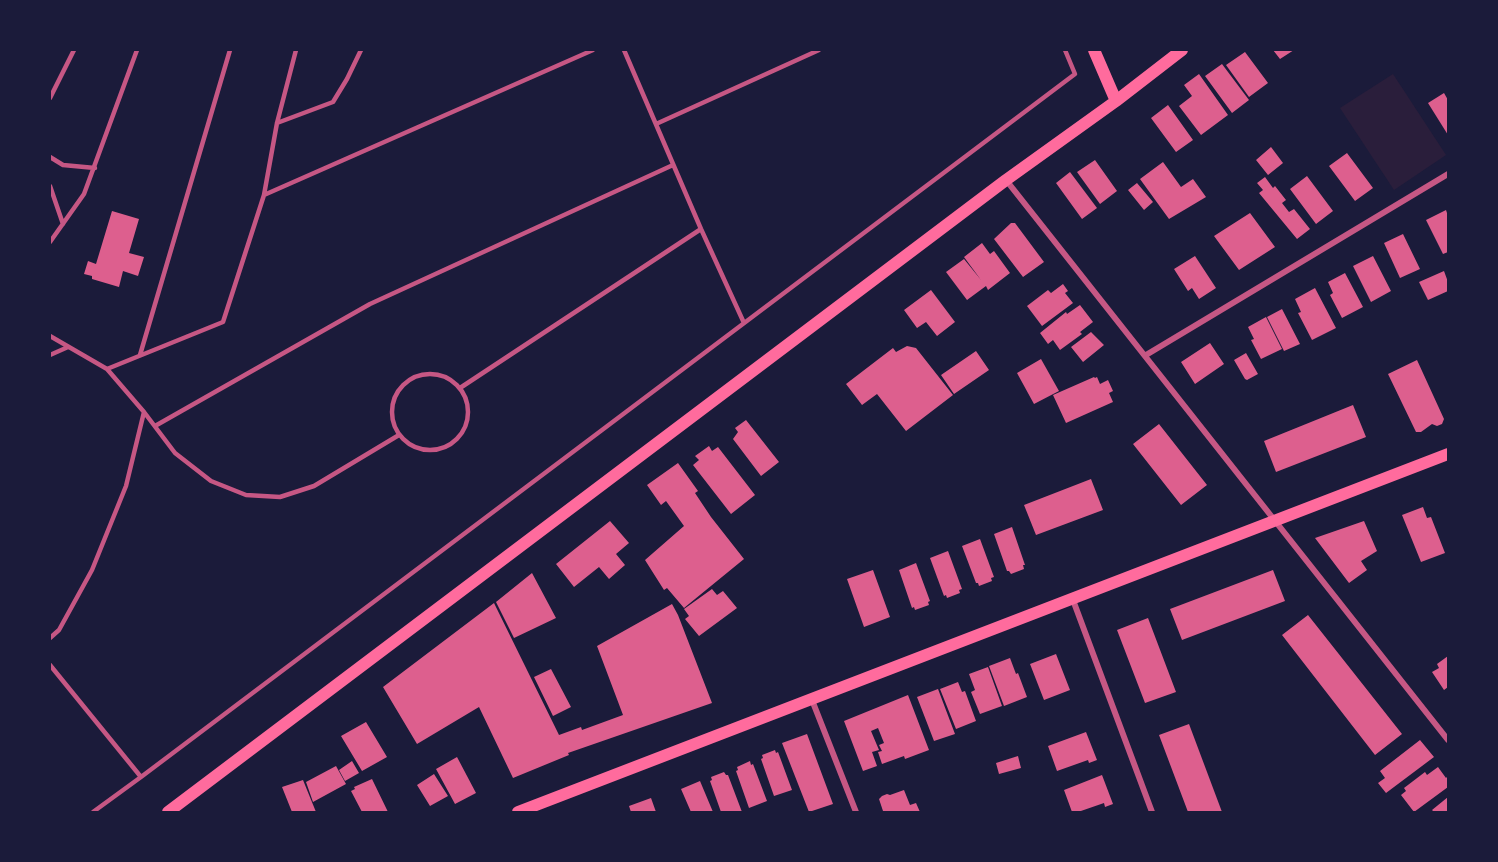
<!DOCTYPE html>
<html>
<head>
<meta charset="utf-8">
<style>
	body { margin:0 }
	#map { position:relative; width:1498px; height:862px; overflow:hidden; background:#1b1b3a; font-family:"Fira Sans",sans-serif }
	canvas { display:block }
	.frame { position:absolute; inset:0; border:51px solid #1b1b3a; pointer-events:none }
</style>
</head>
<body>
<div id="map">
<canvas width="1498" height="862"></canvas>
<div class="frame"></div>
</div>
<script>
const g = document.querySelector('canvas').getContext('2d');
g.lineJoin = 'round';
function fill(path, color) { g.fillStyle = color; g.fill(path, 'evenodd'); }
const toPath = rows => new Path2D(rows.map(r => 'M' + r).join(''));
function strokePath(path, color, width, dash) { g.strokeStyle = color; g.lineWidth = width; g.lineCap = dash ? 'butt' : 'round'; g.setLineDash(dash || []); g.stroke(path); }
fill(toPath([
	[1393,74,1446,155,1394,190,1340,108]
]), '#2a1e3b');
fill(toPath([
	[1273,50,1294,50,1280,59],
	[1245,52,1268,83,1249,97,1226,65],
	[1222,64,1249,100,1232,113,1205,76],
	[1199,74,1228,115,1201,135,1179,106,1192,96,1184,85],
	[1444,93,1448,100,1448,135,1428,103],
	[1168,105,1193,140,1176,152,1151,118],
	[1271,147,1283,163,1268,175,1256,160],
	[1347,153,1373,188,1355,201,1329,166],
	[1095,160,1117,191,1100,204,1077,172],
	[1163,162,1181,187,1193,179,1206,197,1169,219,1140,179],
	[1070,172,1097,208,1082,219,1056,183],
	[1307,176,1333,211,1316,224,1290,189],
	[1265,177,1273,188,1275,186,1286,200,1282,203,1289,212,1294,209,1310,229,1297,239,1259,193,1263,190,1257,183],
	[1137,183,1153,202,1144,210,1128,190],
	[1446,210,1448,216,1448,252,1443,254,1426,220],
	[112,211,139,219,129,253,144,257,138,276,123,271,119,287,92,279,92,276,84,274,88,261,96,264],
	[1250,213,1275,247,1239,270,1214,236],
	[1011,223,1015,223,1044,262,1023,277,994,239],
	[1403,234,1420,269,1400,278,1384,243],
	[982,243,990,254,994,251,1010,273,988,290,986,286,967,300,946,272,964,259,981,280,964,257],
	[1195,256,1216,288,1199,299,1192,288,1188,291,1174,269],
	[1373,256,1391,291,1371,302,1353,266],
	[1444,271,1448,282,1448,291,1428,300,1419,282],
	[1345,273,1363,307,1342,318,1330,295,1333,293,1328,282],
	[1063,284,1068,291,1065,293,1073,303,1042,326,1027,306,1048,290,1051,293],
	[1315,288,1336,328,1312,340,1298,313,1301,312,1295,299],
	[931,290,955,322,937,336,926,322,917,328,904,310],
	[1080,305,1093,322,1080,332,1082,334,1060,350,1053,340,1048,344,1040,333,1066,312,1067,314],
	[1282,309,1300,344,1284,351,1267,317],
	[1266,317,1282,349,1261,359,1251,340,1254,339,1248,327],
	[1091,332,1104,345,1083,362,1071,347],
	[1210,343,1224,364,1195,384,1181,362],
	[907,346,916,348,953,395,906,431,877,394,862,405,846,384,893,348,896,352],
	[976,351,989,370,954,394,941,375],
	[1246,353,1258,374,1247,380,1245,379,1234,360],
	[1041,359,1059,391,1034,404,1017,373],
	[1417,360,1444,419,1442,424,1437,426,1432,424,1421,432,1416,432,1388,374],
	[1094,377,1095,378,1097,377,1100,384,1108,380,1113,391,1109,393,1113,402,1066,423,1053,395],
	[1353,405,1366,437,1276,472,1264,441],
	[746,420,779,462,761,476,733,439,738,432,735,428],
	[1159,424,1207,485,1181,505,1133,444],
	[709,446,712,451,718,447,755,495,731,514,693,465,699,460,695,456],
	[678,463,698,491,695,493,711,517,744,559,684,608,667,588,664,590,645,560,684,526,666,501,661,505,647,485],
	[1091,479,1103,510,1036,535,1024,505],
	[1423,507,1427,518,1431,517,1445,553,1421,562,1402,515],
	[610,521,629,543,616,554,625,565,609,579,599,567,574,587,556,564],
	[1364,521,1377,551,1361,561,1367,570,1349,583,1315,538],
	[1012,527,1025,565,1023,565,1024,569,1011,574,1009,571,1007,571,994,534],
	[980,539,994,577,991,578,992,581,979,586,978,583,976,583,962,546],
	[948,551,962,589,959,590,960,593,947,598,946,595,944,596,930,558],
	[916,563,930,601,928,602,929,605,915,610,914,607,912,608,899,570],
	[873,570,890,617,864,627,847,579],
	[1273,570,1285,601,1182,640,1170,609],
	[532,573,556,618,514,638,496,602],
	[712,589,717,595,723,591,737,608,699,636,685,619,689,616,684,609],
	[494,603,559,735,581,727,582,730,623,715,597,646,672,604,678,615,712,703,568,753,569,755,513,778,479,707,417,744,383,687],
	[1308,615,1402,734,1375,755,1282,635],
	[1148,618,1176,692,1145,703,1117,630],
	[1056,654,1070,690,1044,700,1030,664],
	[1448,656,1448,687,1444,690,1432,672,1439,668,1437,664],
	[1010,658,1016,674,1018,673,1027,697,1004,706,989,666],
	[988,667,1002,706,980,714,971,692,975,690,969,674],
	[551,669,571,707,553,716,534,677],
	[958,682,962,692,965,691,976,721,956,729,940,689],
	[938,689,955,734,934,741,917,697],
	[908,695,929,750,905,759,904,756,882,764,878,752,882,751,879,745,884,743,878,728,871,731,879,750,872,752,877,766,863,771,844,721],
	[366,722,387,757,362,771,341,736],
	[1189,724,1222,812,1188,812,1159,735],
	[1086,732,1097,760,1089,763,1088,760,1057,771,1048,746],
	[807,734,833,804,809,812,782,743],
	[1420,740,1434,757,1386,793,1378,783,1385,778,1380,771],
	[775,750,776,753,778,752,792,790,774,796,761,759,763,758,762,755],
	[1018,756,1021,768,999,774,996,763],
	[457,757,476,793,455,804,436,769],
	[352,761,359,773,345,781,339,770],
	[750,761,751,765,753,764,767,801,749,808,736,771,738,770,737,767],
	[336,766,346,784,313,802,306,782],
	[1438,767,1446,778,1448,776,1448,787,1414,812,1401,795,1406,791,1404,788,1425,772,1427,775],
	[724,772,726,775,728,775,742,812,721,812,710,781,712,780,711,777],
	[434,774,448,796,430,806,417,785],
	[1102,775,1113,804,1105,807,1104,803,1078,812,1072,812,1064,790],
	[372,779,388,812,362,812,351,791,355,789,354,787],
	[303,780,316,812,292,812,282,787],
	[700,781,713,812,691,812,681,789],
	[904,790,910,805,916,803,920,812,882,812,883,811,879,799,882,796,887,794,890,795],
	[1448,797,1448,812,1434,812,1432,810],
	[651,798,656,812,631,812,629,806]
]), '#dd5f8e');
strokePath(toPath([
	[624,50,701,229,744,323],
	[50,98,74,50],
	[277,123,333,102,347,79,361,50],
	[656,124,819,50],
	[50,157,63,165,95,168],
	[50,186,63,224],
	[264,195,593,50],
	[50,242,84,194,137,50],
	[50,336,107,369,144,412,175,453,211,481,246,495,280,497,314,486,399,435],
	[50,355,68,347],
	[140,355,230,50],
	[107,369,223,322,264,195,277,123,296,50],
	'392 412a38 38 0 1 1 76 0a38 38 0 1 1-76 0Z',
	[460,388,701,229],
	[155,426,370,304,673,165],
	[50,638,59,630,92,570,126,486,144,412],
	[50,665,141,777,93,812],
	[141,777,1075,74,1065,50]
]), '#c65784', 4.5);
strokePath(toPath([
	[1006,180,1448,740],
	[1146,355,1448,174],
	[1073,600,1152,812],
	[812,700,856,812]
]), '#c65784', 6);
strokePath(toPath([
	[1094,50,1116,101],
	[168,812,1006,180,1116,101,1182,50],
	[518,812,1448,454]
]), '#ff6b9d', 12);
</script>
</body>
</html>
